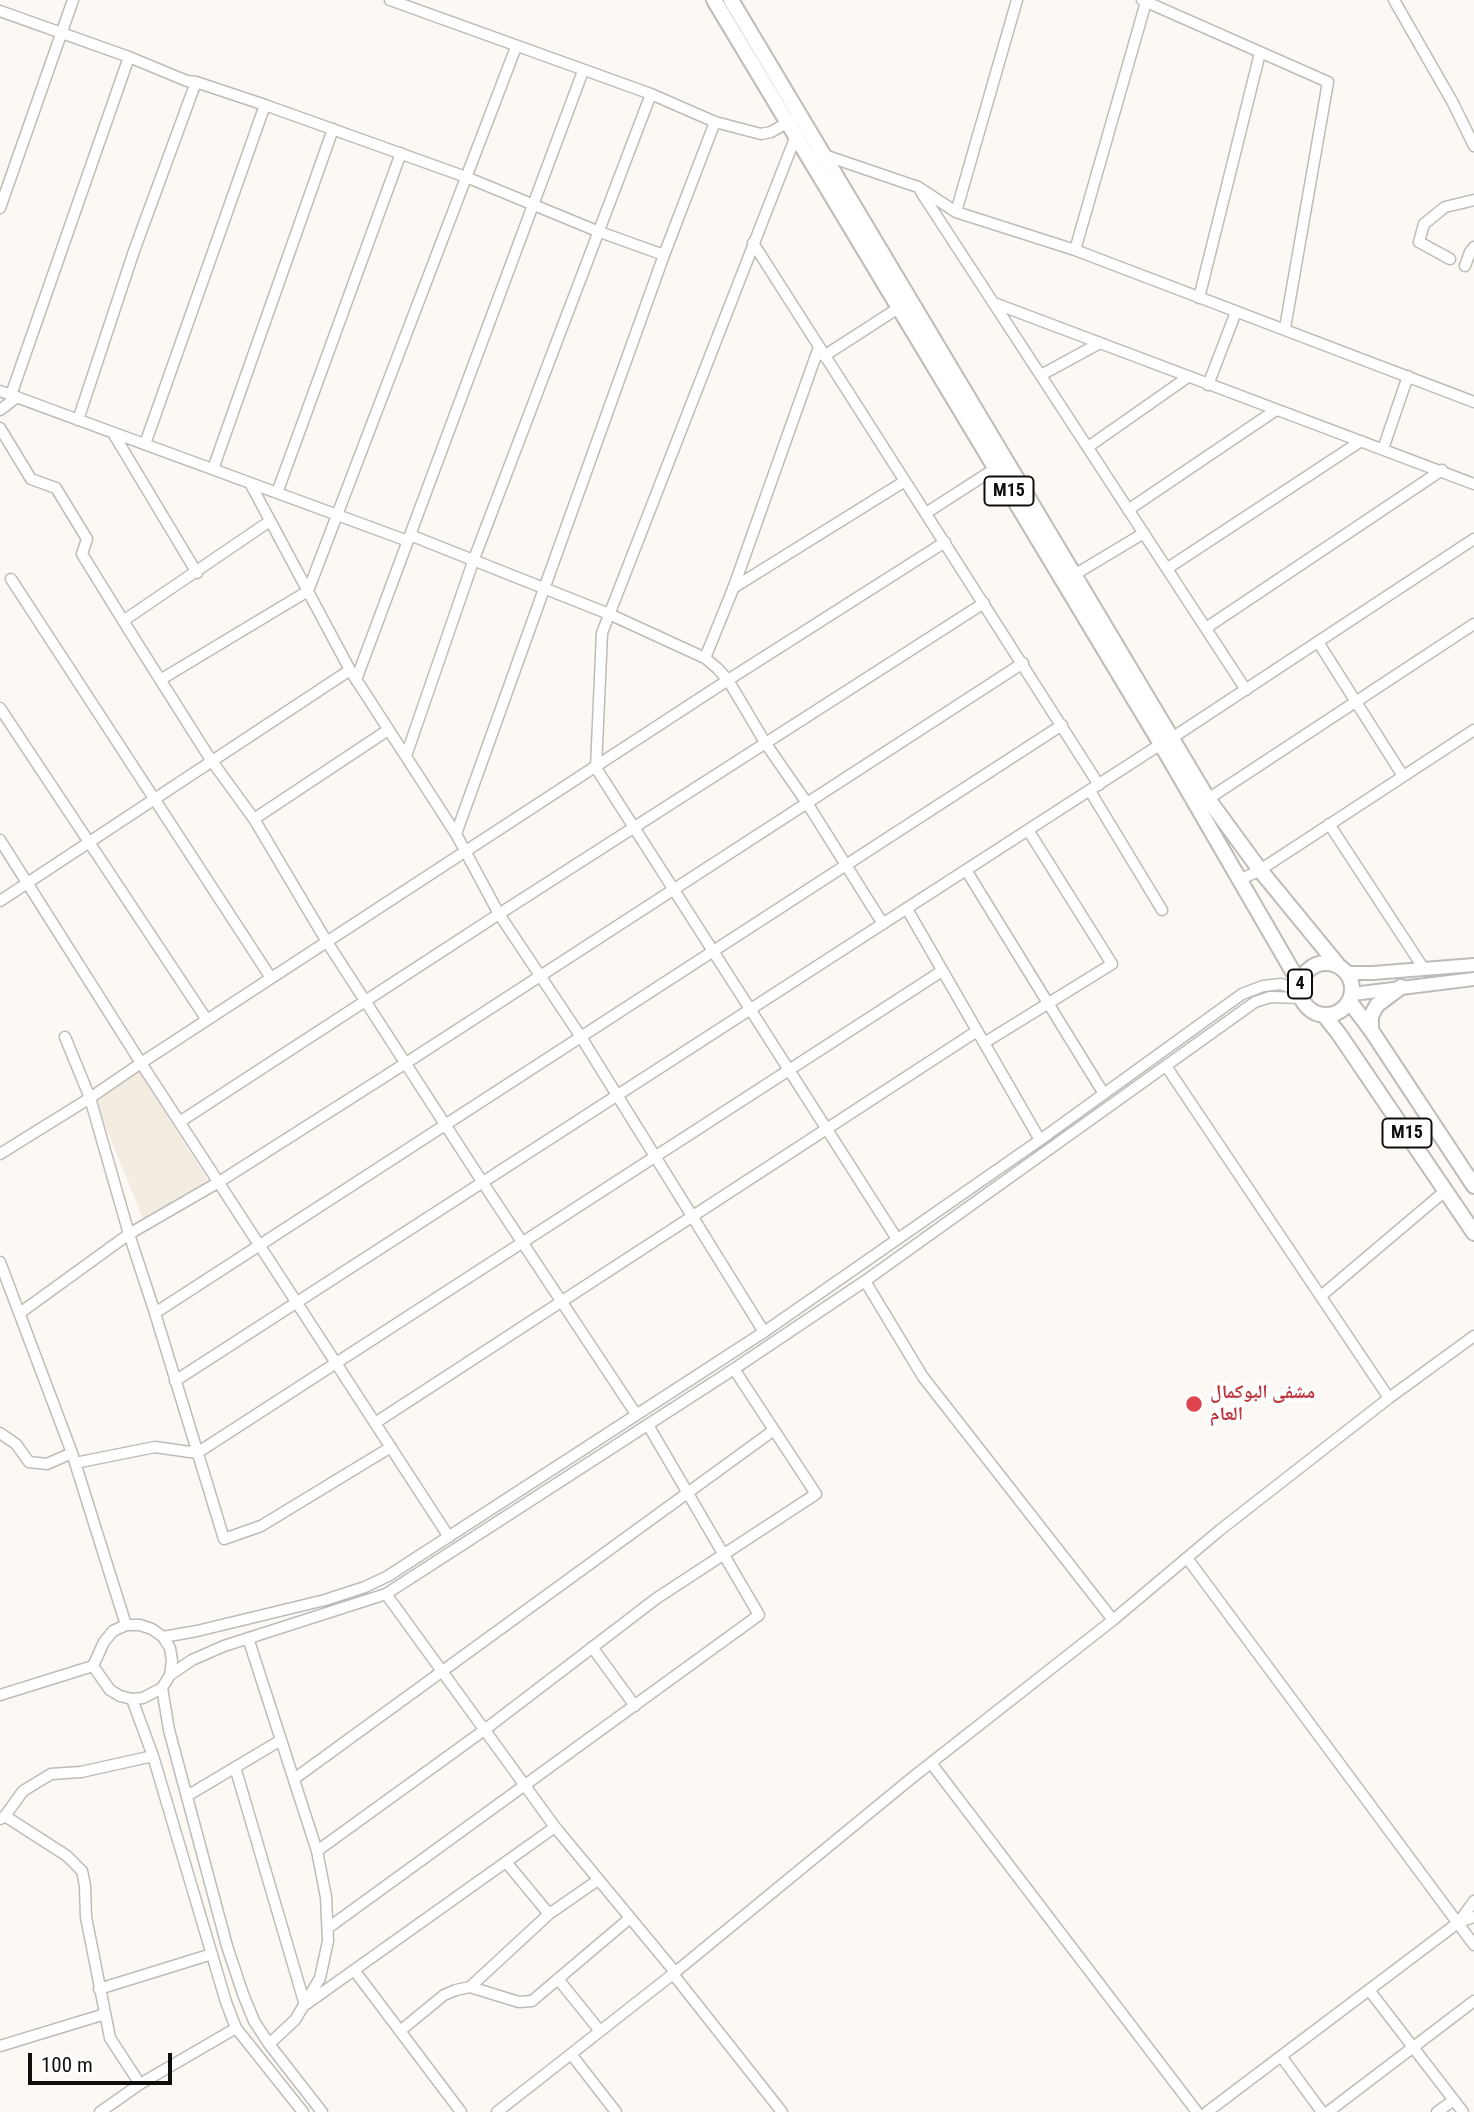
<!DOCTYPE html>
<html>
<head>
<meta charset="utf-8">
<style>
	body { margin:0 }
	#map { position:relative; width:1474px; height:2112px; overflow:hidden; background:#fcf9f5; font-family:"Roboto Condensed",sans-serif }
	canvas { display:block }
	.scale { position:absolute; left:28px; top:2053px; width:144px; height:32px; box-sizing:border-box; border:4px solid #0f0e0d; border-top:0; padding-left:9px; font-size:21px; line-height:24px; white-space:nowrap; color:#0f0e0d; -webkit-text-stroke:5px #fff; paint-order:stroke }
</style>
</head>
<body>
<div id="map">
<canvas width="1474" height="2112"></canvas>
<div class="scale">100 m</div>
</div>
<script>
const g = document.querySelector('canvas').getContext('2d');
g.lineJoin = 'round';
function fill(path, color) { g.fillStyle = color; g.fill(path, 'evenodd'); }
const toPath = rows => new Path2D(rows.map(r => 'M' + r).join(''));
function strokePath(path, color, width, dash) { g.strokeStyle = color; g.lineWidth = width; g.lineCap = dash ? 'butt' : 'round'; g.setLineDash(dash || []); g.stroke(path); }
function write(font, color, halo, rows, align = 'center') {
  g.font = font + ' "Roboto Condensed","Noto Naskh Arabic",sans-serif'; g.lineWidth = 7; g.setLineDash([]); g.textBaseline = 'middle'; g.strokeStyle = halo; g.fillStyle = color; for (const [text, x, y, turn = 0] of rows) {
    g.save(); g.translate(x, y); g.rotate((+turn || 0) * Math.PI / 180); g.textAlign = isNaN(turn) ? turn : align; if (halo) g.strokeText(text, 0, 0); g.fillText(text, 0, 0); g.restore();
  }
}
fill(toPath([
	[139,1071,208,1180,145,1223,95,1102]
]), '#f2ece1');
const minor = toPath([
	[390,0,651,94,715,122,761,134,771,132,792,120],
	[1142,0,1328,82,1285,328],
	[1394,0,1453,103,1474,146],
	[0,11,129,57,187,81,196,82,265,105,466,177,597,231,664,255],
	[797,133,602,633,596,768,897,1239],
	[811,161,824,155,918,187,956,212,1075,250,1474,402],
	[921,192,1246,690],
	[0,208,73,0],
	[956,212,1017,0],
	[753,243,1099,785],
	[1075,250,1146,2],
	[1450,259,1419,242,1424,224,1445,207,1474,200],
	[1465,266,1470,252,1474,247],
	[1199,298,1260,53],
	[994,303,1474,484],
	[824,356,903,305],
	[1041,375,1100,343],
	[1208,385,1236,312],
	[0,391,408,541],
	[11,395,129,57],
	[0,410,17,397],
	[78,420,134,251,196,82],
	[0,428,31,479,56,488,87,539,82,554,137,643,211,760,254,819,327,942,483,1183,636,1414],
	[113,433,197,573],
	[145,444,265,105],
	[1088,447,1188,377],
	[1383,449,1408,376],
	[213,469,333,129],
	[250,483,350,670,456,834,499,914,581,1037,764,1332],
	[277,493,401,153],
	[1128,510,1276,410],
	[926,513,999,466],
	[410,535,609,614,705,658,717,668,728,680,766,744,807,803,883,924],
	[1168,568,1361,441],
	[1069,578,1144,533],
	[11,579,271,978],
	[733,588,905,481],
	[123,621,270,521],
	[1206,628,1442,470],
	[1318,642,1403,776],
	[705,658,733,589,819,347],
	[160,680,308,591,516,47],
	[356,680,583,71],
	[0,708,207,1020],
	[1172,738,1474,539],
	[406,756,474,559,651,94],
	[1090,791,1162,910],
	[1208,799,1474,624],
	[254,819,388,730],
	[1329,824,1424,969],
	[456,834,664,255,715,122],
	[0,840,141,1063,449,1537],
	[966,870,1104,1094],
	[1240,880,1260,870,1474,730],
	[0,901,350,670],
	[907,909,1040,1140],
	[65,1037,90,1098,129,1234,155,1313,224,1539,261,1526,391,1447],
	[984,1043,1112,964,1028,830],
	[1166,1066,1389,1398],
	[181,1121,499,914,984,603],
	[0,1154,90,1098,141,1063,728,680,945,542],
	[0,1262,72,1453,126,1625],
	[865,1281,923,1377,1113,1620],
	[1321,1296,1445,1191],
	[20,1313,129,1234,219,1182,406,1063,1023,663],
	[155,1313,1062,725],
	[175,1381,1161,744],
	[375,1423,977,1031],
	[0,1433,16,1444,29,1462,47,1464,72,1453],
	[75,1463,155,1447,197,1453,942,971],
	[1187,1558,1474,1945],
	[386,1594,555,1827,675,1972],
	[126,1625,140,1625,152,1629,163,1637,170,1648,172,1661,170,1675,162,1688,143,1698,132,1699,120,1696,110,1690,93,1666,104,1642,113,1631,126,1625],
	[163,1637,197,1631,325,1600,365,1587,388,1576,764,1332,1040,1140,1242,994,1263,986,1281,984,1300,991],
	[248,1638,317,1851,326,1897,328,1941,320,1978,295,2020,269,2044],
	[592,1647,635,1706],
	[170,1675,192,1660,224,1646,386,1594,734,1369,865,1281,1255,1002,1270,997,1302,998],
	[162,1688,169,1730,227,1946,243,1994,254,2021,269,2044,322,2112],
	[0,1695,93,1666],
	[132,1699,153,1756,226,2002,236,2028,303,2112],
	[931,1763,1197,2112],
	[235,1767,305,2005,555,1827],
	[294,1779,774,1430],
	[187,1796,281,1740],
	[5,1816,67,1856,82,1871,85,1886,86,1917,110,2038,140,2084],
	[0,1819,5,1816,23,1791,51,1774,81,1772,153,1756],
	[317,1851,483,1731,657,1598,816,1494,734,1369],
	[506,1862,549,1914],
	[1459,1922,1474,1917],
	[328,1928,759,1615,648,1425],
	[354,1970,461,2112],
	[673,1974,782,2112],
	[558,1979,600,2031],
	[470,1987,549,1914,598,1880],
	[99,1989,212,1954],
	[1369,1990,1463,2112],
	[400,2031,444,1995,456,1990,470,1987,519,2002,532,2001,630,1918],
	[0,2046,105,2014],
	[571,2054,616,2112],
	[1281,2056,1322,2112],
	[100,2112,140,2084,236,2028],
	[497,2112,673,1974,913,1777,1113,1620,1220,1530,1389,1398,1474,1336],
	[1207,2112,1459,1922,1474,1901],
	[1328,2112,1474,2001],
	[1437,2112,1454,2100]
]);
const major = toPath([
	[1346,973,1373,973,1474,965],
	[1353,994,1474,979]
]);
const highway = toPath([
	[714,0,1161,744,1300,984],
	[731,0,1208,799,1260,870,1337,964],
	'1300 989a26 26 0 1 1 52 0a26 26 0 1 1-52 0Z',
	[1350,1002,1371,1030,1474,1186],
	[1324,1015,1339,1034,1474,1233],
	[1371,1030,1371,1016,1377,1005,1401,987]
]);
strokePath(minor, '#bebcb8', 13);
strokePath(major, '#bebcb8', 16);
strokePath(highway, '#bebcb8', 18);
strokePath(minor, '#fff', 10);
strokePath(major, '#fff', 12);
strokePath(highway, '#fff', 14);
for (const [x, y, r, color] of [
	[1194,1404,9,"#e0444e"]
]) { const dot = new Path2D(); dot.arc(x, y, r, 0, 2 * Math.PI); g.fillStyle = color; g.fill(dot); strokePath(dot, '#fff', 2.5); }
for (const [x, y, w] of [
	[1009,491,49],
	[1300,984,24],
	[1407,1133,49]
]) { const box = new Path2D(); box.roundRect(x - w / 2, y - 14.5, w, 29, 5); g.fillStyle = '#fff'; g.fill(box); strokePath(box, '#0f0e0d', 2); }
write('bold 18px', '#0f0e0d', null, [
	["M15",1009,491],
	["4",1300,984],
	["M15",1407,1133]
]);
write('bold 19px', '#be3a42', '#fff', [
	["مشفى البوكمال",1210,1393],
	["العام",1210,1415]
], 'left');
</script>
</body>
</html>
